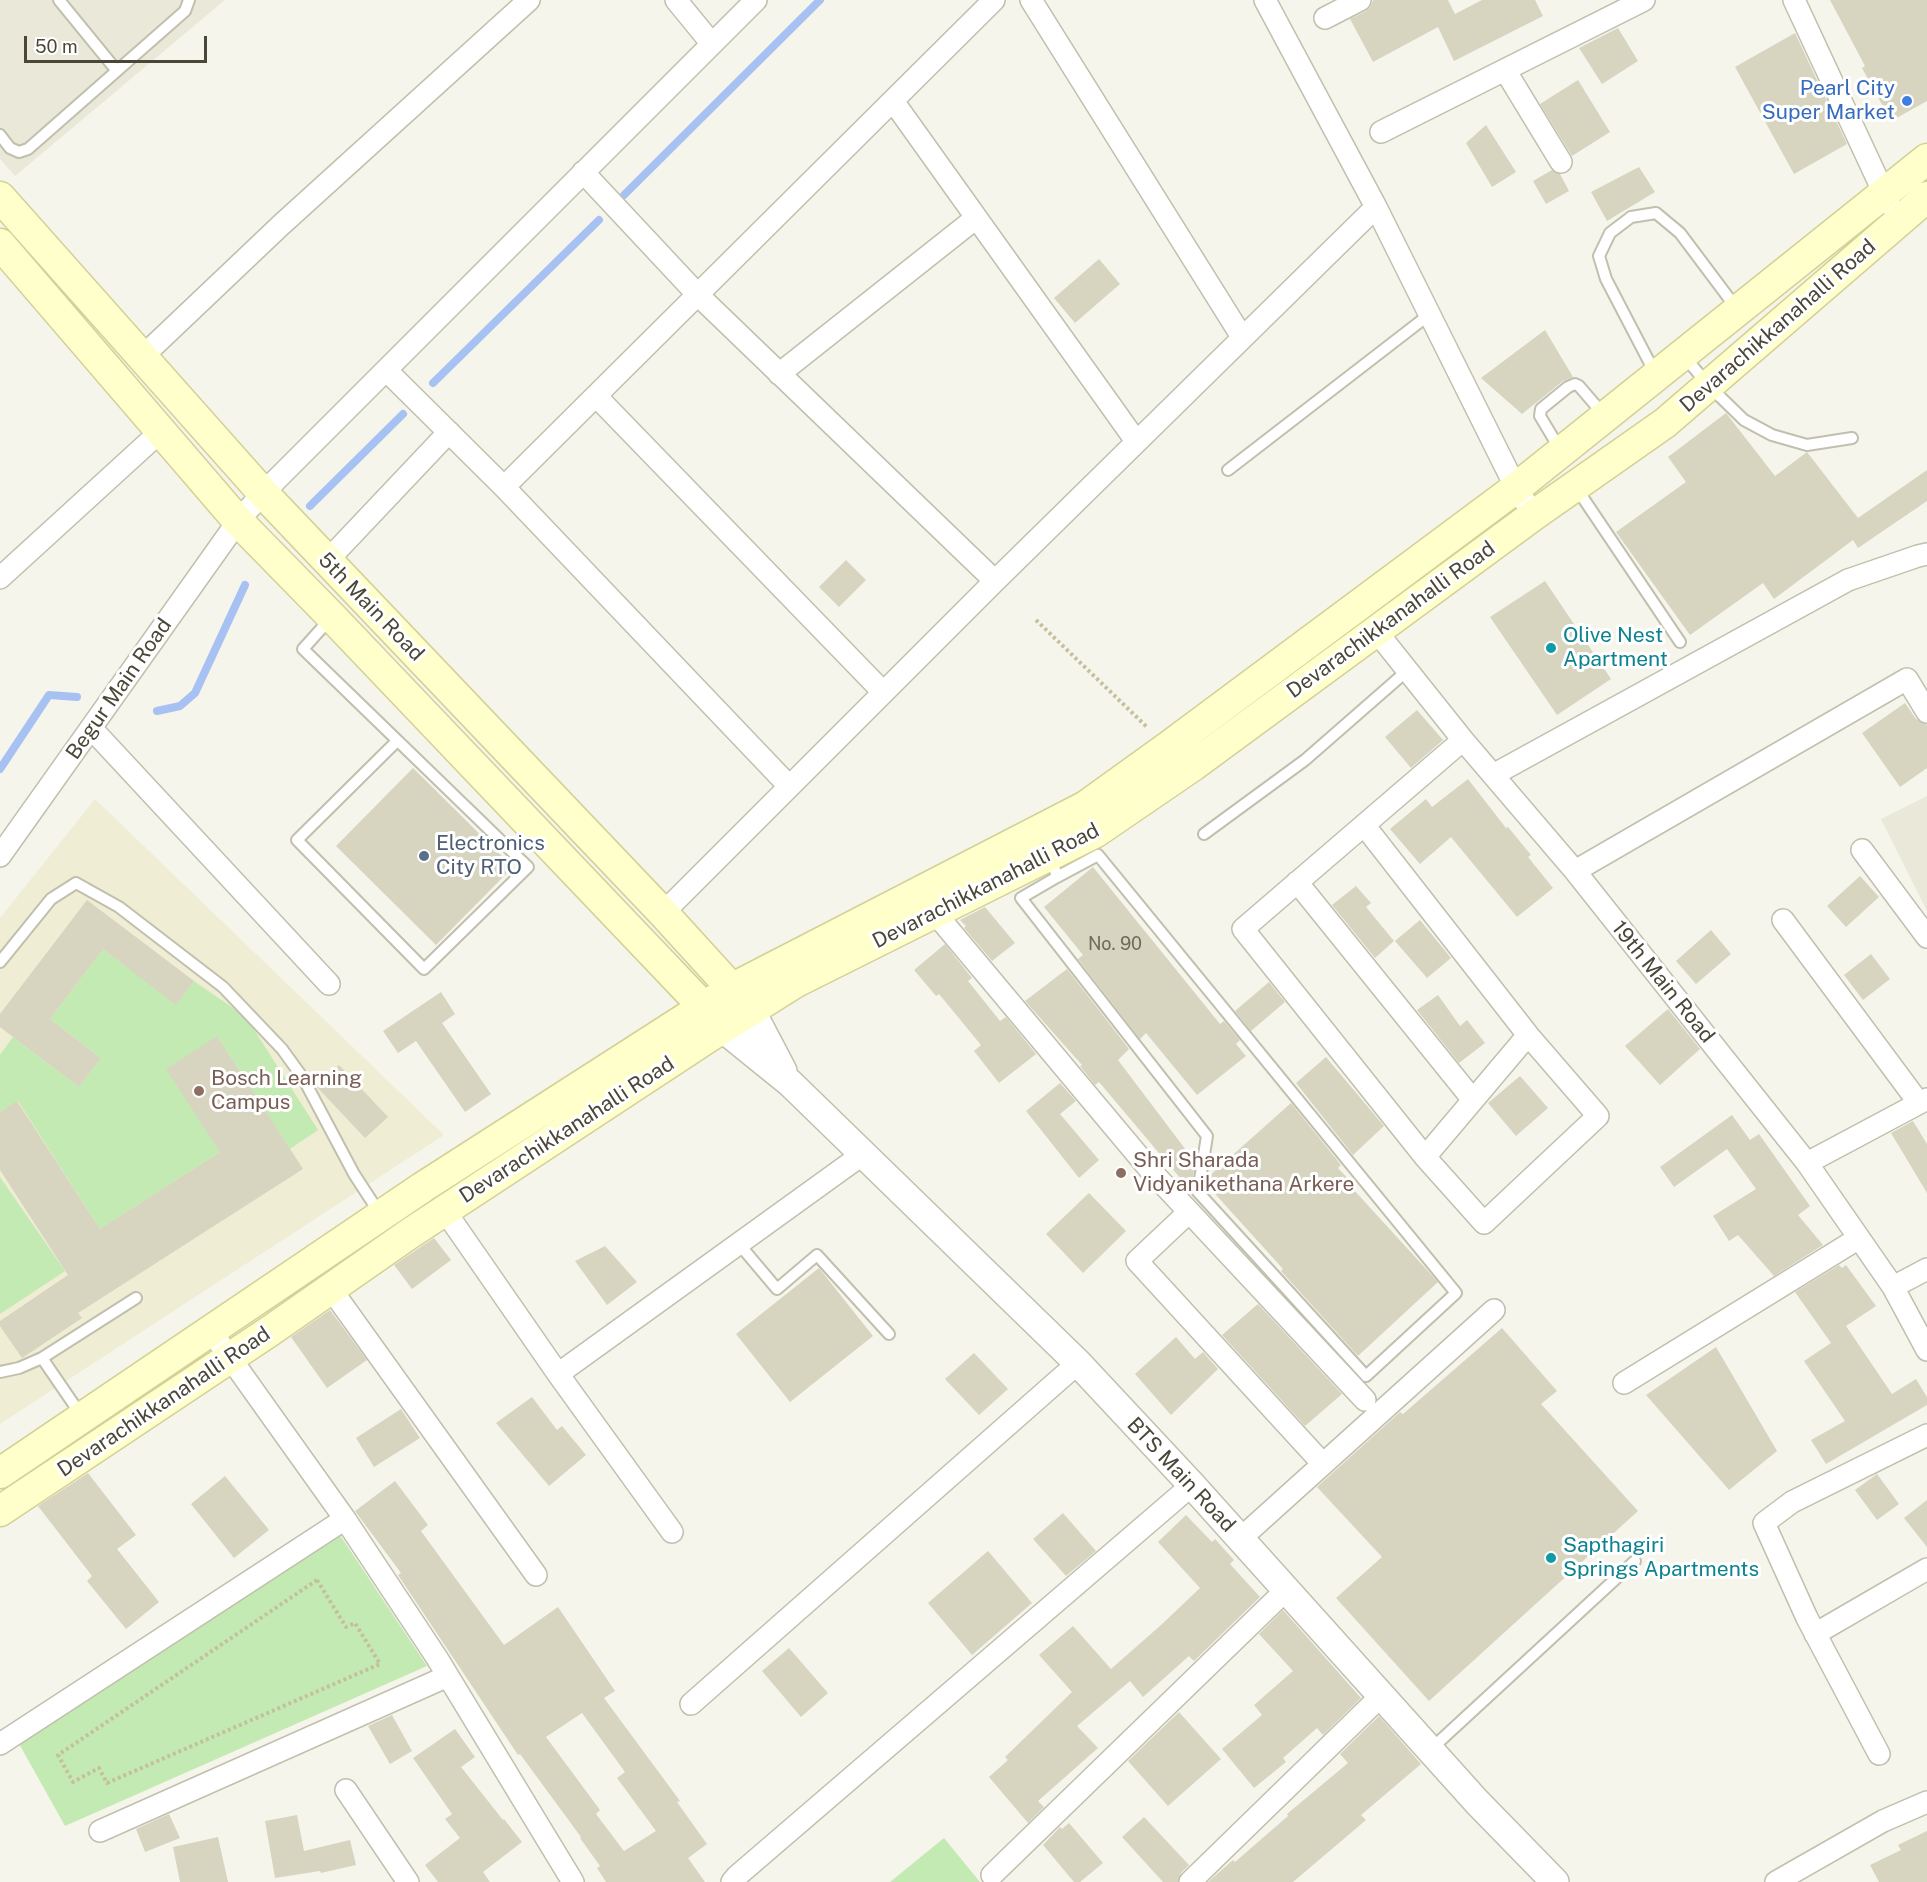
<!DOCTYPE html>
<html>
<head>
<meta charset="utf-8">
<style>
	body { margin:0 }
	#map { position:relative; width:1927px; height:1882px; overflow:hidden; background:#f5f5eb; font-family:"Public Sans",sans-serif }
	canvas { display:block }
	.scale { position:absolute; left:24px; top:36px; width:183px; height:27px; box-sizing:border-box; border:3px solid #4a4738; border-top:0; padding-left:8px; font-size:18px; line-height:21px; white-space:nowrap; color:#4a4738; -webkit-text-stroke:4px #fff; paint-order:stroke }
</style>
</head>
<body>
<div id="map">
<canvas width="1927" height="1882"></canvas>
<div class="scale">50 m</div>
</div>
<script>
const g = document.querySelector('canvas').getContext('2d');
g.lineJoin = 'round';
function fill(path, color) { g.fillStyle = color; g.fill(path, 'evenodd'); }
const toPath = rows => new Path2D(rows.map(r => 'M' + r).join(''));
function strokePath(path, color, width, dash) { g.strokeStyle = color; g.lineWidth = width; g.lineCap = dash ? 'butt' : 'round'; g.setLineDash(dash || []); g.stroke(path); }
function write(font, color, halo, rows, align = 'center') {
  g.font = font + ' "Public Sans",sans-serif'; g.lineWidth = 6; g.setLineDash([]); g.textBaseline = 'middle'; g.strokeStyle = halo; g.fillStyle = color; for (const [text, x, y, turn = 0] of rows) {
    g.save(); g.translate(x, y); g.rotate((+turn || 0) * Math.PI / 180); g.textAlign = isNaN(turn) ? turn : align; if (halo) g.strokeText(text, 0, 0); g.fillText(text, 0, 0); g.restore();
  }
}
fill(toPath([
	[0,0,225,0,15,176,0,159],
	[1927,796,1927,911,1881,819]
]), '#e9e8d9');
fill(toPath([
	[95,799,444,1135,0,1424,0,918]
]), '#efedd4');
fill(toPath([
	[103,949,176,1004,194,981,246,1017,318,1130,290,1149,217,1036,220,1152,100,1229,18,1101,0,1112,0,1055,13,1037,79,1087,101,1058,50,1019],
	[0,1177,65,1271,0,1314],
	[334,1526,427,1666,65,1826,18,1742],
	[944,1838,980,1882,890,1882]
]), '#c4eab3');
strokePath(toPath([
	[624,195,820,0],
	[433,383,599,220],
	[310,506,403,414],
	[157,711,180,706,195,693,245,585],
	[0,769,49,695,77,697]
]), '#a7c2f2', 8);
fill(toPath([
	[1373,0,1448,0,1455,14,1482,0,1535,0,1543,16,1454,61,1438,27,1373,62,1350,19,1366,11,1371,6],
	[1830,0,1927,0,1927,101,1891,121,1862,68,1865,66],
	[1618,28,1638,61,1602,84,1579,48],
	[1795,33,1847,144,1794,174,1735,67],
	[1578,80,1610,132,1572,156,1540,104],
	[1486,125,1516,172,1492,187,1466,143],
	[1639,167,1655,192,1607,221,1591,192],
	[1552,170,1560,174,1569,191,1546,204,1533,181],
	[1099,259,1120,284,1075,323,1054,298],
	[1545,330,1573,377,1563,381,1522,414,1481,378],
	[1726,413,1775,476,1807,452,1858,518,1927,470,1927,501,1858,548,1853,540,1774,599,1763,583,1690,635,1616,532,1686,482,1668,457],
	[846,560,866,580,839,607,819,587],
	[1545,581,1611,679,1557,715,1490,617],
	[1905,703,1916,719,1927,725,1927,768,1900,787,1862,733],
	[1417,710,1443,740,1411,768,1385,737],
	[413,768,513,867,436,945,336,846],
	[1468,779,1506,828,1508,827,1531,855,1528,857,1553,888,1517,917,1451,837,1420,864,1390,829,1426,799,1432,807],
	[1093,867,1220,1024,1224,1021,1240,1040,1236,1044,1246,1056,1197,1095,1146,1033,1140,1039,1078,959,1083,955,1044,907],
	[1860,876,1879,897,1846,927,1827,906],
	[1356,886,1371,903,1366,907,1394,941,1375,958,1332,905],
	[87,900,194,981,176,1005,103,949,50,1019,101,1058,79,1087,0,1027,0,1014],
	[985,907,1015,943,992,961,964,928,966,926,960,920],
	[1420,920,1451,958,1427,978,1395,941],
	[1711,930,1731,954,1696,984,1676,961],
	[945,944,972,978,968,981,1000,1021,1006,1017,1036,1054,999,1083,974,1051,981,1045,939,994,936,996,914,970],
	[1871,954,1890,979,1863,1000,1844,975],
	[1067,969,1129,1049,1118,1060,1195,1162,1193,1178,1186,1185,1099,1082,1095,1085,1080,1066,1082,1065,1025,1001],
	[1269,982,1285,1002,1251,1031,1235,1011],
	[441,992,455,1014,442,1023,491,1094,465,1112,416,1041,398,1053,383,1031],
	[1438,995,1460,1026,1467,1020,1485,1043,1459,1063,1417,1010],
	[1668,1009,1700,1049,1660,1085,1625,1046],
	[217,1036,303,1169,78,1313,82,1318,22,1358,0,1326,0,1321,68,1275,0,1170,0,1112,17,1101,100,1229,220,1152,166,1069],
	[1326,1057,1384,1126,1353,1155,1296,1083],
	[339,1065,388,1117,365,1138,316,1086],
	[1520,1076,1548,1108,1516,1136,1488,1103],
	[1060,1083,1076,1101,1060,1114,1099,1160,1079,1178,1026,1111],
	[1291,1103,1341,1165,1338,1168,1356,1187,1353,1189,1438,1282,1358,1356,1281,1271,1283,1269,1207,1185,1208,1177],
	[1732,1115,1750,1140,1759,1134,1810,1206,1798,1215,1823,1245,1774,1276,1738,1235,1729,1241,1713,1216,1756,1189,1727,1149,1674,1187,1660,1167],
	[1913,1121,1927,1144,1927,1193,1891,1133],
	[1089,1193,1126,1231,1083,1273,1046,1234],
	[434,1238,451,1260,412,1289,394,1265],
	[605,1246,637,1282,607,1305,575,1261],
	[1839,1265,1842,1268,1846,1265,1876,1306,1846,1326,1892,1394,1916,1379,1927,1397,1927,1405,1826,1464,1811,1440,1845,1421,1804,1361,1831,1343,1795,1292],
	[819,1268,873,1336,790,1402,736,1334],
	[1258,1304,1342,1394,1305,1426,1222,1335],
	[330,1310,367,1360,327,1388,291,1337],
	[1502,1328,1557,1391,1541,1404,1638,1511,1429,1701,1336,1598,1382,1557,1317,1487,1400,1412,1403,1414],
	[1176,1337,1195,1359,1203,1352,1218,1369,1171,1415,1135,1374],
	[1716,1347,1777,1451,1729,1490,1646,1395],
	[974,1353,1008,1389,979,1415,945,1379],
	[532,1397,557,1430,562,1426,586,1455,549,1486,496,1423],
	[401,1409,420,1438,374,1467,356,1438],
	[88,1473,136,1535,117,1549,159,1602,126,1629,87,1581,92,1576,38,1506],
	[1877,1474,1899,1504,1877,1520,1855,1490],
	[225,1476,269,1530,234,1558,191,1504],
	[395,1481,428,1525,421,1531,504,1645,558,1607,615,1691,604,1698,680,1801,677,1802,707,1844,688,1858,705,1882,606,1882,597,1868,600,1866,580,1838,581,1837,520,1754,518,1755,398,1575,401,1573,355,1511],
	[582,1713,625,1772,617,1778,656,1831,624,1851,596,1814,600,1810,546,1737],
	[1927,1500,1927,1547,1904,1518],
	[1063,1513,1096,1551,1066,1576,1033,1539],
	[1186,1515,1212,1542,1215,1539,1234,1560,1230,1564,1260,1597,1194,1661,1189,1656,1143,1697,1130,1681,1077,1726,1098,1748,1038,1801,1044,1807,1028,1823,989,1777,1008,1760,1005,1757,1072,1692,1039,1655,1073,1626,1111,1669,1161,1625,1200,1588,1158,1542],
	[988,1551,1032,1603,972,1655,928,1603],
	[1283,1610,1361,1698,1323,1735,1317,1728,1283,1758,1286,1762,1254,1788,1222,1749,1262,1715,1254,1705,1293,1671,1259,1634],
	[789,1648,828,1693,801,1717,762,1671],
	[1179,1712,1221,1759,1168,1806,1128,1761],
	[392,1715,412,1751,390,1764,368,1726],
	[1379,1716,1421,1764,1361,1815,1366,1820,1293,1882,1208,1882,1233,1860,1235,1862,1288,1816,1287,1814,1348,1763,1340,1754],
	[455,1729,475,1757,461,1767,503,1820,504,1819,522,1842,483,1872,490,1882,438,1882,425,1865,460,1838,445,1819,452,1814,413,1758],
	[169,1814,180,1838,145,1852,136,1829],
	[297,1815,304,1851,350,1840,356,1865,321,1873,320,1871,275,1878,265,1821],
	[1144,1817,1189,1865,1181,1873,1178,1882,1163,1882,1122,1837],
	[1069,1823,1103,1863,1080,1882,1074,1882,1043,1845,1060,1827,1062,1829],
	[1927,1831,1927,1882,1879,1882,1870,1865,1901,1850,1898,1845],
	[218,1837,228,1882,180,1882,173,1847]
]), '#d7d4c0');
const service = toPath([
	[59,0,117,71],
	[0,135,10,148,19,152,28,149,185,11,189,0],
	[1685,357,1708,385,1744,420,1772,435,1807,445,1852,438],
	[1656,375,1606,279,1599,256,1610,233,1631,217,1656,213,1680,233,1737,309],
	[1561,451,1540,416,1541,409,1568,387,1575,384,1579,386,1604,415],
	[1228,470,1430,314],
	[1577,489,1680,642],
	[330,619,303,649,528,867,424,969,297,840,397,741],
	[1204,834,1305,760,1408,670],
	[1051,857,1057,877,1098,855,1456,1293,1366,1376,1198,1192,1207,1136,1021,898,1057,877],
	[0,962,51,899,76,883,119,907,223,987,282,1049,303,1078,354,1174,380,1214],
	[739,1244,777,1289,817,1255,889,1334],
	[42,1358,81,1415],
	[0,1372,19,1368,42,1358,136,1298],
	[1430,1750,1635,1561]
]);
const minor = toPath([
	[676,0,712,44],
	[1031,0,1242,337],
	[1265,0,1376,207,1516,488,1534,515],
	[1794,0,1889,204],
	[1325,18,1360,0],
	[1505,70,1561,162],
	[893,101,1136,441],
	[1381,132,1644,0],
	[583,172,698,295,995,581],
	[142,357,281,225,529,0],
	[386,370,504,487,789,786],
	[779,374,976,218],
	[596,396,883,692],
	[504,487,994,0],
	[327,561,449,432],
	[0,578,161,431],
	[1376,631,1463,740,1575,871,1807,1163,1893,1287,1927,1350],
	[91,728,329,984],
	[1493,775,1848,580,1918,556,1927,554],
	[1364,825,1528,1035,1598,1116,1484,1223,1425,1157,1243,929,1463,740],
	[1862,850,1927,937],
	[0,856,238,521,263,493,756,0],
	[1575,871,1907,679,1927,712],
	[1297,882,1473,1100],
	[663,913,995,581,1376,207],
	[935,913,1151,1171,1365,1400],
	[1783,920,1919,1103],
	[1425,1157,1528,1035],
	[1807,1163,1927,1099],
	[445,1211,558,1374,672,1532],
	[1189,1212,1137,1261,1323,1464],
	[1893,1287,1927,1269],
	[331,1289,536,1575],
	[211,1331,345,1519,437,1658,573,1882],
	[558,1374,863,1154],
	[1624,1383,1859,1238],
	[1240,1539,1494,1310],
	[1815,1634,1927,1569],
	[691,1704,1078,1363],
	[0,1744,345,1519],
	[1879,1754,1807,1618,1764,1523,1792,1502,1927,1435],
	[346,1790,408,1882],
	[100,1831,448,1676],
	[992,1875,1286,1590],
	[732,1882,737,1876,1192,1485],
	[1190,1882,1381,1696],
	[1776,1882,1883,1821,1927,1802]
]);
const tertiary = toPath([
	[751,1010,783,1071],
	[722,1028,790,1083,1078,1363,1192,1485,1477,1802,1555,1882]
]);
const secondary = toPath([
	[0,197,263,493,663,913,745,1003],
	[0,244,238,521,332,617,718,1022],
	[0,1473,423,1187,733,988,1086,806,1168,747,1516,488,1927,159],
	[0,1511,270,1331,409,1234,710,1036,796,982,1096,832,1194,765,1534,515,1665,423,1927,197]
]);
strokePath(service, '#c1bfad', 14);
strokePath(minor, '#c1bfad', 24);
strokePath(tertiary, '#c1bfad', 30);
strokePath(secondary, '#d3d197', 33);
strokePath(toPath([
	[1036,620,1148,728],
	[317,1580,346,1627,355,1623,380,1664,107,1783,99,1768,73,1782,58,1755,317,1580]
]), '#c4bf9e', 4, [3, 3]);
strokePath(service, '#fff', 10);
strokePath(minor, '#fff', 21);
strokePath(tertiary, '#fff', 27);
strokePath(secondary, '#ffffcb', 30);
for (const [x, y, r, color] of [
	[1907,101,6,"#3f7fe0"],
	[1551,648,6,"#0f9aa8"],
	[424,856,6,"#5c6f8a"],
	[199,1091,6,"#8d6e63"],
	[1121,1173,6,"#8d6e63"],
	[1551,1558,6,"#0f9aa8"]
]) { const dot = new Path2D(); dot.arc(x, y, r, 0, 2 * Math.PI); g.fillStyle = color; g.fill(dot); strokePath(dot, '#fff', 2); }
write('18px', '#6d6a5a', null, [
	["No. 90",1115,944]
]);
write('21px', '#366cbe', '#fff', [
	["Pearl City",1895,89],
	["Super Market",1895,113]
], 'right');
write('21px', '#4a4738', '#fff', [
	["Devarachikkanahalli Road",1778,326,-41],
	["5th Main Road",371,607,46],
	["Devarachikkanahalli Road",1391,620,-36],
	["Begur Main Road",119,689,-55],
	["Devarachikkanahalli Road",986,886,-27],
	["19th Main Road",1663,982,51],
	["Devarachikkanahalli Road",567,1130,-33],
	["Devarachikkanahalli Road",164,1402,-34],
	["BTS Main Road",1181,1475,47]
]);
write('21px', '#0d838f', '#fff', [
	["Olive Nest",1563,636],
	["Apartment",1563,660],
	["Sapthagiri",1563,1546],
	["Springs Apartments",1563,1570]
], 'left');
write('21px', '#4e5e75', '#fff', [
	["Electronics",436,844],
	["City RTO",436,868]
], 'left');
write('21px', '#785e54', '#fff', [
	["Bosch Learning",211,1079],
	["Campus",211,1103],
	["Shri Sharada",1133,1161],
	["Vidyanikethana Arkere",1133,1185]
], 'left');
</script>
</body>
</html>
